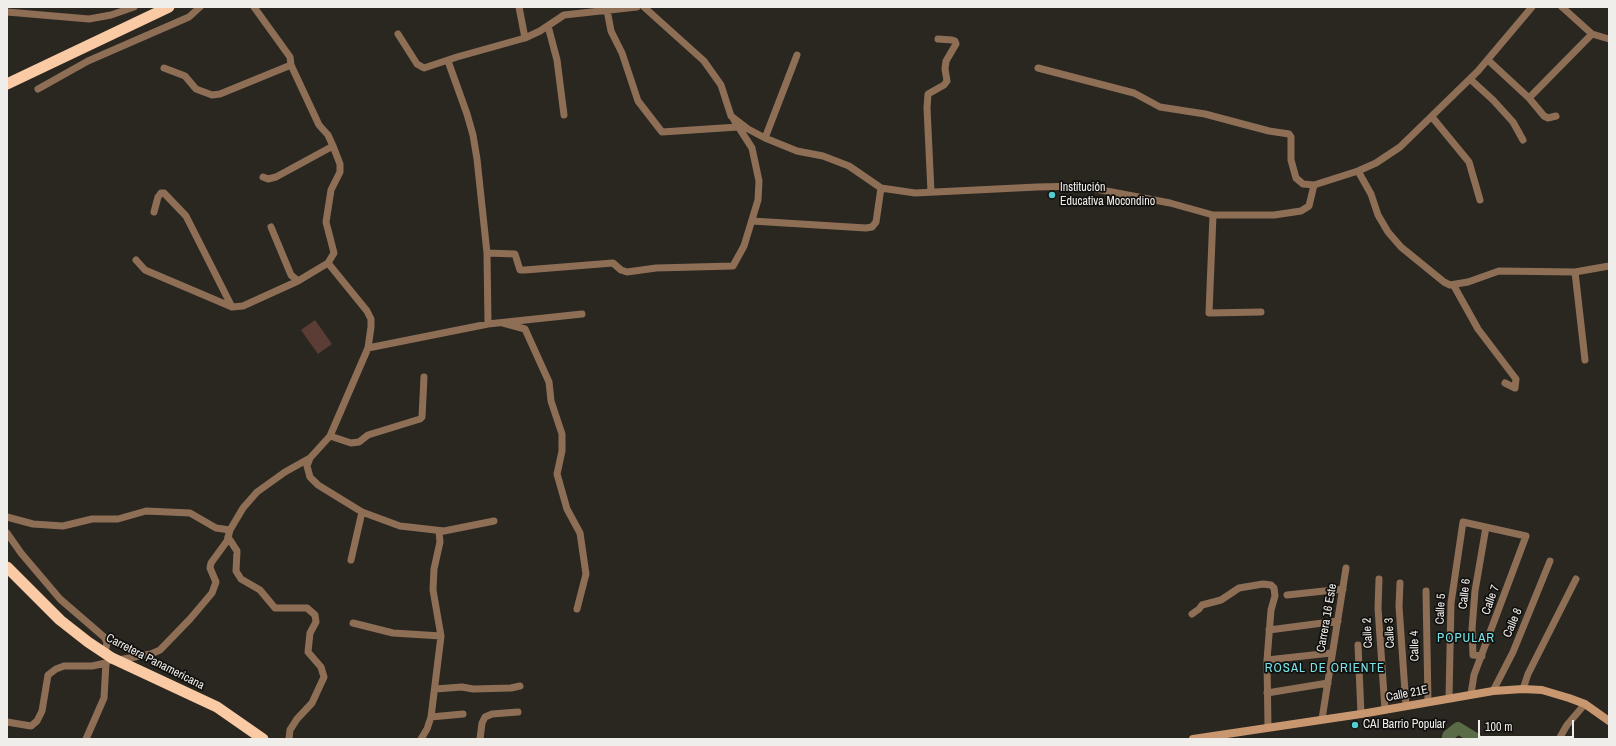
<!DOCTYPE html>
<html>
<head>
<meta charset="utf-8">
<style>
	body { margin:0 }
	#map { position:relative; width:1616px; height:746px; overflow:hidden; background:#2a2721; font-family:"Archivo Narrow",sans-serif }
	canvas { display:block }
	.frame { position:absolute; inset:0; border:8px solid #f0eeea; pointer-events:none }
	.scale { position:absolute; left:1478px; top:720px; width:96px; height:18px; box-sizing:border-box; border:2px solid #f0eeea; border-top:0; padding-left:5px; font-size:12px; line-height:14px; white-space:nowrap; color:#f0eeea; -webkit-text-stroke:3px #12100e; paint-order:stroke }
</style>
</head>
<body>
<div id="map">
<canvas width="1616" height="746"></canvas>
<div class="frame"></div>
<div class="scale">100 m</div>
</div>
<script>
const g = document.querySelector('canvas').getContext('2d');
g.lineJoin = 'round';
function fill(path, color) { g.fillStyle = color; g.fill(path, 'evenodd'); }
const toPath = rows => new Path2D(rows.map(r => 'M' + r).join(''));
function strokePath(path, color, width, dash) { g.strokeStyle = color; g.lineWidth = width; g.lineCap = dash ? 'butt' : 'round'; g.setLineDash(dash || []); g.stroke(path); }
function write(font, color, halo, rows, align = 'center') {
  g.font = font + ' "Archivo Narrow",sans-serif'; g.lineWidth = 3.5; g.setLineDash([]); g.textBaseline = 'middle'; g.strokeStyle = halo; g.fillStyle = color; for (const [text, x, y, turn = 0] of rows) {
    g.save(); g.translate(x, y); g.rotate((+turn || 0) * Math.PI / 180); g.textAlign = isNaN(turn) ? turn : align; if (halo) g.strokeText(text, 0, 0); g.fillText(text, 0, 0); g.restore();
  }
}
fill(toPath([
	[315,320,332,344,318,354,301,330]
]), '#5b3d35');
strokePath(toPath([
	[1448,739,1448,736,1458,728,1476,739]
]), '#5a6c47', 12);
strokePath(toPath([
	[519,7,525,38],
	[644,7,704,61,721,85,731,116,748,129,765,138,797,151,823,156,849,166,881,188,915,193,1037,187,1080,186,1170,203,1213,215,1274,215,1301,211,1309,206,1314,185,1358,171,1376,163,1400,147,1478,71,1532,7],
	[1562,7,1592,34,1609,39],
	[607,10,611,31,622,53,638,101,662,132,738,127],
	[7,12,89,19,111,15,134,7],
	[548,26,557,60,564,115],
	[398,34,417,64,424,68,457,57,525,38,540,31,564,15,637,7],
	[1488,60,1529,98,1544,116,1548,118,1556,116],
	[448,61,467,114,473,135,477,159,487,253,488,324],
	[164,68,185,76,196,89,212,95,220,94,291,65],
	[1038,68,1134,93,1160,107,1205,114,1269,131,1289,134,1291,137,1291,160,1296,178,1303,184,1314,185],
	[1470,79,1493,100,1513,122,1523,140],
	[38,89,88,61,189,17,200,7],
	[1529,98,1592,34],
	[1432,117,1469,162,1480,200],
	[765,138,797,55],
	[1358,171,1371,194,1378,215,1388,232,1401,247,1444,282,1450,285,1468,282,1499,271,1575,272,1609,266],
	[263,177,268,179,276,177,333,146],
	[931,192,927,108,928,94,944,85,947,81,945,69,946,61,956,44,955,41,952,40,938,39],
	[154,212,158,197,161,193,164,193,186,216,232,307],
	[1213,215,1209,313,1261,312],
	[752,221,866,228,872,227,876,222,881,188],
	[271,227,291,275,298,281],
	[487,253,515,254,520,270,525,270,613,263,621,270,627,272,656,268,733,266,744,246,758,200,759,181,752,148,734,120],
	[136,260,145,270,232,307,243,306,298,281,328,263,334,253,326,222,331,190,340,172,340,164,333,146,328,135,319,125,291,65,290,57,254,7],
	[1575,272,1585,360],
	[1454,286,1478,329,1516,379,1515,388,1505,383],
	[503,323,525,329,549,382,551,401,562,434,562,451,557,474,567,509,580,533,586,574,577,609],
	[368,348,488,324,582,314],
	[330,436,351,443,359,442,368,435,420,419,422,417,424,377],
	[310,458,307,466,310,477,318,485,362,512,400,526,444,531,494,521],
	[7,517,33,524,63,526,92,519,118,519,146,511,190,513,216,528,230,530],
	[7,533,21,553,60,599,104,637,107,642,105,653],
	[228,537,237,551,236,571,241,579,260,590,275,608,307,608,315,615,316,622,310,633,308,652,321,667,324,677,312,703,297,719,290,730,289,739],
	[351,560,362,512],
	[1379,579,1378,608,1385,710],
	[1400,583,1399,606,1406,706],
	[1426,591,1428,702],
	[1287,595,1343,589],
	[1192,614,1199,609,1202,605,1221,600,1239,588,1263,584,1271,585,1274,588,1275,596,1271,610,1267,660,1268,727],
	[353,623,393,633,441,636],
	[1269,630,1338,621],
	[1358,645,1361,714],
	[1482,656,1473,655,1472,629,1475,591,1486,527],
	[118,660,151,654,160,650,190,619,212,593,216,582,210,568,211,563,227,541,230,530,243,508,257,492,285,472,310,458,330,436,368,348,371,327,371,319,367,311,328,263],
	[1267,660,1331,653],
	[435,689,462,687,473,689,511,688,520,686],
	[1523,689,1528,674,1576,579],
	[1493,691,1513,652,1550,561],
	[1267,693,1328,683],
	[1449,698,1451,603,1463,522,1526,536,1474,675,1471,694],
	[431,717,463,714],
	[1322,719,1346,568],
	[7,722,31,726,37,721,42,711,48,675,56,669,64,666,92,666,106,663,112,658],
	[86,739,104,698,106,663],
	[421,739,427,729,431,717,441,636,433,590,434,569,440,542,439,531],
	[480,739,482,723,485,717,492,714,518,712],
	[1559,739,1567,725,1585,704]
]), '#8e6f56', 7);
strokePath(toPath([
	[1193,739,1361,714,1493,691,1523,689,1542,690,1569,698,1585,704,1609,721]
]), '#c9976f', 8);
strokePath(toPath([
	[7,84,169,7],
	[7,567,60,620,88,642,112,658,217,707,263,739]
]), '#facaa4', 11);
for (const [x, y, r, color] of [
	[1052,195,4,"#52ccd1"],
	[1355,725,4,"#52ccd1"]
]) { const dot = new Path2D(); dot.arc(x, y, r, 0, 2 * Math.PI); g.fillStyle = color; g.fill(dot); strokePath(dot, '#12100e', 1.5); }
write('12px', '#f0eeea', '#12100e', [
	["Institución",1060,188],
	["Educativa Mocondino",1060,202],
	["CAI Barrio Popular",1363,725]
], 'left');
write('12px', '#f0eeea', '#12100e', [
	["Calle 6",1465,594,-84],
	["Calle 7",1491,600,-70],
	["Calle 5",1441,609,-87],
	["Carrera 16 Este",1327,618,-80],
	["Calle 8",1513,623,-67],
	["Calle 2",1368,633,-93],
	["Calle 3",1390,633,-93],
	["Calle 4",1415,646,-91],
	["Carretera Panamericana",155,662,27],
	["Calle 21E",1407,694,-11]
]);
g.letterSpacing = '1px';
write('13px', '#78e4e8', '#12100e', [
	["POPULAR",1466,639],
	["ROSAL DE ORIENTE",1325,669]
]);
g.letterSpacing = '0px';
</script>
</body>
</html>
